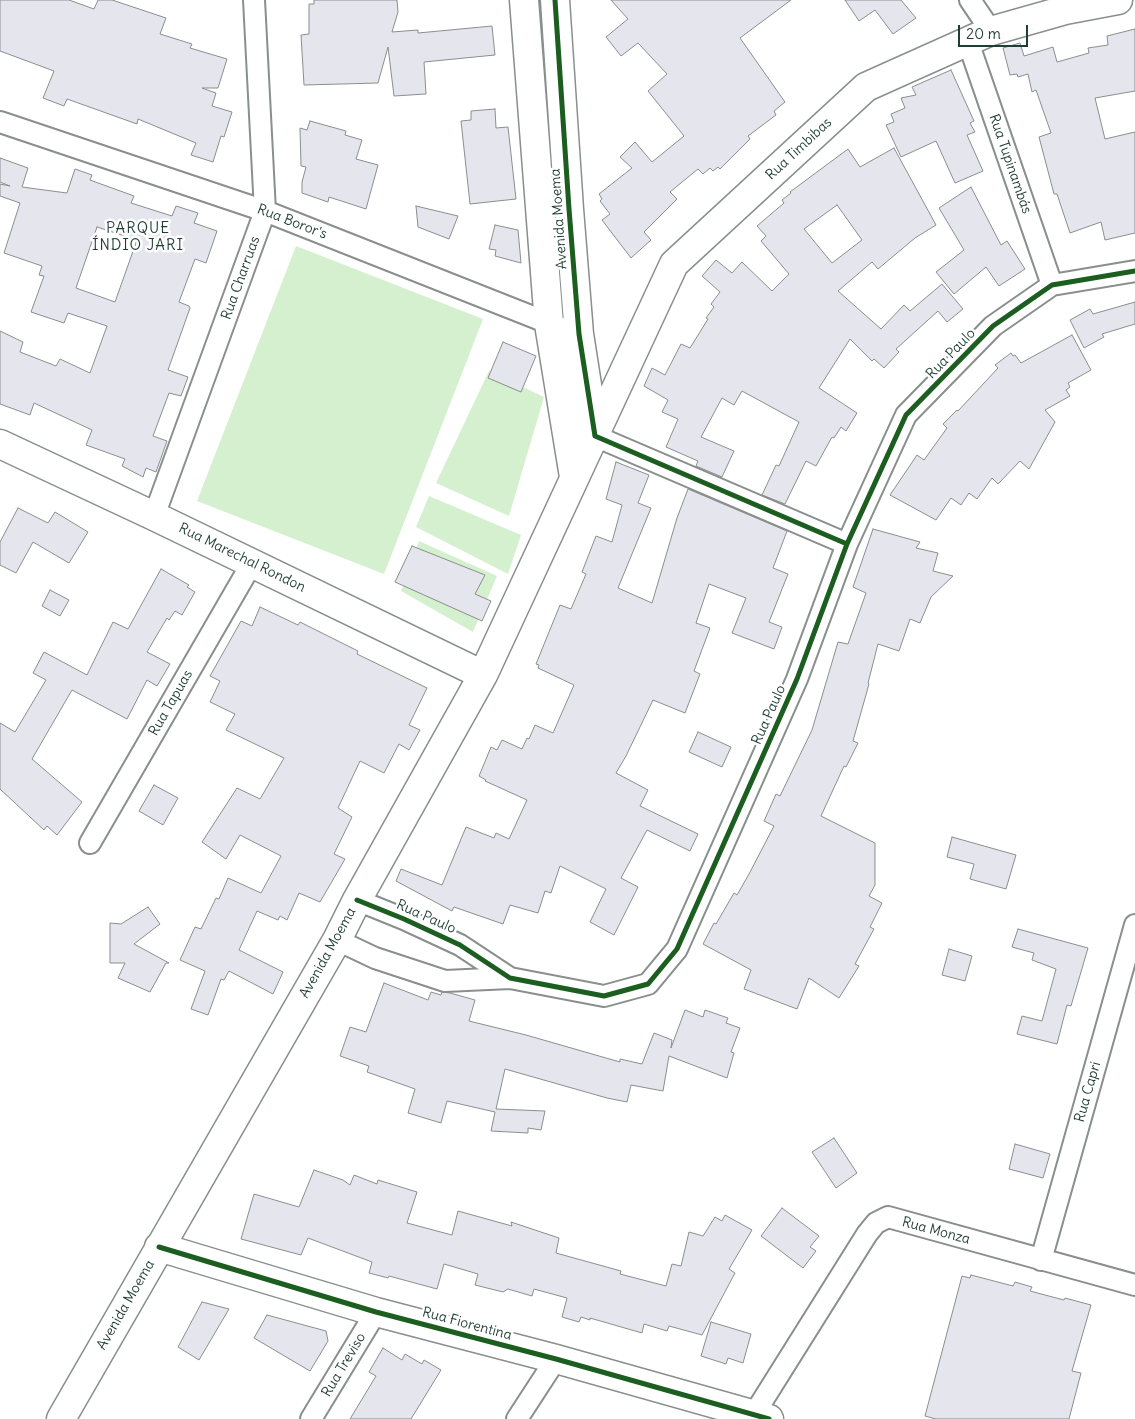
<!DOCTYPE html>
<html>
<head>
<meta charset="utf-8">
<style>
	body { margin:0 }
	#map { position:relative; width:1135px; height:1419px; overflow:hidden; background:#fff; font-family:Delius,sans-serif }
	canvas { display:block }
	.scale { position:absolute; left:958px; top:25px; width:70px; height:22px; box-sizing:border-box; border:2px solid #1f3d34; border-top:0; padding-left:6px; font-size:15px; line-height:18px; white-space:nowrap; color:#1f3d34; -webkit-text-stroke:4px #fff; paint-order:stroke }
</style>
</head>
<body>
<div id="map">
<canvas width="1135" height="1419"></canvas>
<div class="scale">20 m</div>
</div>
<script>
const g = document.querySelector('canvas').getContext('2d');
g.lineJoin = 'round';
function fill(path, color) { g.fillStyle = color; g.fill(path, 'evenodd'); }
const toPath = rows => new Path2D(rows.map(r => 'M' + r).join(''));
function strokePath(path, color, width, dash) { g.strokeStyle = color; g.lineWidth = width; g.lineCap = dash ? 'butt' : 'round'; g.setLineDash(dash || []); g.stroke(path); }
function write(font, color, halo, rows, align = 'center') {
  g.font = font + ' Delius,sans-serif'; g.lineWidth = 5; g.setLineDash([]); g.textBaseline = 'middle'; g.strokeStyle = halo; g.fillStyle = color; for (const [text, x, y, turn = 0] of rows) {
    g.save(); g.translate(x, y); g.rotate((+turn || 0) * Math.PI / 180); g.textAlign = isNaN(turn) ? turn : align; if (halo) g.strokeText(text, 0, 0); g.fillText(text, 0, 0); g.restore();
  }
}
fill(toPath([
	[296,246,483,319,384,574,197,501],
	[489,371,544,397,509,516,436,483],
	[429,496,521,535,508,574,416,527],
	[419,541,497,576,473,632,401,591]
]), '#d4f0ce');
const building = toPath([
	[0,0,69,0,94,9,98,0,112,0,166,18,160,34,192,44,190,48,227,59,218,88,202,88,216,93,212,106,232,112,224,137,221,136,213,162,191,155,196,143,138,119,137,124,67,99,64,106,43,98,54,71,0,51,0,0],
	[314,0,397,0,398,12,392,32,418,30,418,33,492,26,495,55,424,62,426,94,394,96,388,47,378,83,304,85,301,35,309,34,309,4,314,4,314,0],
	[611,0,791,0,740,38,785,102,774,111,776,115,748,136,750,139,720,169,718,167,713,171,710,168,703,174,698,169,670,192,677,199,644,232,651,240,631,258,602,220,610,214,600,201,602,199,599,194,632,168,620,157,635,142,652,162,684,136,648,91,667,74,638,43,621,56,606,37,628,19,611,0],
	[845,0,901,0,916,18,893,34,875,10,859,21,845,0],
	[1135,29,1135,91,1095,98,1105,139,1135,132,1135,233,1105,240,1101,222,1070,233,1057,194,1054,194,1039,137,1051,133,1036,90,1032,92,1028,74,1018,77,1017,74,1010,75,1003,48,1020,43,1024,56,1053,47,1057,62,1089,53,1088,48,1108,45,1107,36,1135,29],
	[951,70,974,121,970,123,975,132,967,135,983,171,955,183,936,141,901,157,886,125,894,122,891,114,905,108,901,98,916,95,912,87,951,70],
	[495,109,496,128,508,127,516,199,470,204,461,121,471,120,471,111,495,109],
	[310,121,346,131,345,135,362,140,356,159,378,165,366,209,329,197,328,202,302,193,302,182,306,167,301,166,300,128,307,130,310,121],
	[894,148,936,225,915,238,878,269,872,262,838,291,881,329,904,305,910,311,942,284,963,309,947,322,938,311,896,349,899,352,884,368,874,359,872,361,850,339,819,388,857,413,846,431,841,427,834,438,832,437,816,466,806,461,785,504,762,495,776,465,779,466,799,422,742,391,734,405,722,398,701,437,734,451,722,477,696,466,698,461,666,447,678,419,662,412,668,400,644,386,652,368,665,375,681,344,690,348,708,319,706,318,714,307,711,304,720,292,702,276,716,260,732,273,742,262,772,291,789,274,761,241,766,236,757,226,784,203,782,200,791,193,790,192,848,149,860,167,894,148],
	[837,205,862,240,832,263,804,229,837,205],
	[0,158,28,168,22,187,67,193,75,169,92,175,90,180,134,196,131,203,172,216,176,206,198,213,194,223,217,231,206,263,195,259,179,302,189,306,190,308,168,370,188,377,181,396,169,393,153,436,167,441,156,472,146,468,143,477,122,466,125,459,86,445,92,430,34,403,30,415,0,404,0,331,23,342,20,352,56,366,60,359,90,373,107,326,68,313,64,323,31,312,44,276,39,275,42,266,4,253,20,203,0,196,0,184,10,186,0,182,0,158],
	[97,227,137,240,115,302,76,288,97,227],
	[971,187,1001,245,1007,241,1025,269,999,286,986,267,954,294,936,272,964,250,939,208,971,187],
	[416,206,458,216,449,239,418,227,416,206],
	[495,225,518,230,521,263,495,256,496,250,489,249,495,225],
	[1135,302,1135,324,1102,334,1104,337,1084,348,1070,320,1090,309,1093,314,1135,302],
	[1072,335,1091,370,1068,383,1070,387,1066,390,1070,396,1045,410,1055,422,1029,469,1020,461,998,484,992,478,977,499,969,493,961,505,951,498,936,520,890,495,917,455,924,460,947,428,943,424,957,410,958,411,998,368,995,365,1011,353,1013,356,1015,355,1021,363,1072,335],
	[503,342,536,356,521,392,488,378,503,342],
	[616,462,649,475,638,503,651,508,618,588,652,603,677,518,688,489,787,531,773,568,788,574,769,622,782,627,774,649,732,633,746,598,709,584,696,623,710,628,694,671,700,674,685,713,653,700,626,756,616,773,648,790,640,806,698,834,690,851,647,830,621,878,638,887,614,935,590,922,606,889,560,866,551,893,545,891,538,913,510,905,503,924,454,907,452,911,396,881,401,869,442,885,466,827,494,838,496,833,509,839,527,800,485,781,486,780,479,776,491,747,497,750,502,740,522,749,527,738,529,739,535,725,553,733,574,685,538,668,539,665,536,664,560,605,571,609,586,574,582,572,596,536,612,542,622,505,606,499,616,462],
	[18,508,48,523,55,512,88,532,69,563,33,542,16,573,0,565,0,542,18,508],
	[873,529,920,542,916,548,938,553,933,571,953,576,931,597,920,623,910,619,899,651,878,644,868,683,869,684,853,741,858,743,846,767,844,766,821,816,875,843,875,885,869,896,882,903,870,927,874,929,855,964,859,966,839,998,809,978,797,1009,744,989,751,970,703,944,714,923,716,924,734,893,737,895,749,874,774,826,764,821,776,794,780,796,812,730,838,642,848,644,866,593,853,587,873,529],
	[412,546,485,575,475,594,491,601,482,621,395,582,412,546],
	[161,569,189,585,187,587,195,592,182,615,175,611,169,620,167,618,147,652,170,664,157,686,147,680,127,719,72,690,32,759,82,802,57,835,47,826,44,830,0,789,0,723,15,732,46,680,33,673,44,652,87,675,113,622,128,629,161,569],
	[50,590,69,600,60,616,42,606,50,590],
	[260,607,298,625,300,622,358,651,357,654,427,688,409,725,420,730,409,750,399,744,384,773,360,761,338,808,352,817,334,854,345,859,320,902,299,893,287,920,280,916,278,920,257,911,239,950,283,972,273,994,229,971,224,980,221,979,208,1015,191,1009,205,971,180,960,195,927,201,929,216,898,219,899,228,878,261,893,281,856,240,835,226,859,202,842,237,788,260,799,284,758,226,730,235,714,210,702,220,681,210,676,241,621,252,626,260,607],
	[698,732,731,747,722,767,689,752,698,732],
	[154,785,178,798,163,825,139,811,154,785],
	[952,837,1016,855,1006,889,970,879,974,864,947,857,952,837],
	[148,907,160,924,134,944,169,963,166,963,150,992,118,978,125,963,110,963,110,923,121,924,148,907],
	[1018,929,1088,948,1071,1006,1067,1005,1057,1044,1017,1034,1022,1016,1042,1021,1056,969,1032,960,1034,953,1012,947,1018,929],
	[949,949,972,956,965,981,942,975,949,949],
	[384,983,428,1000,431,992,441,995,442,992,450,993,475,1000,469,1021,526,1035,620,1062,620,1059,642,1064,654,1033,672,1040,671,1048,685,1010,703,1017,705,1010,728,1018,726,1023,740,1028,731,1052,734,1053,727,1078,669,1056,663,1091,631,1085,627,1102,607,1098,505,1069,496,1109,545,1111,541,1130,528,1128,528,1133,491,1131,495,1112,447,1101,441,1123,408,1113,415,1089,367,1072,369,1066,340,1056,350,1027,366,1032,384,983],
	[834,1138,857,1173,836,1188,812,1152,834,1138],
	[1015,1144,1050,1154,1043,1178,1009,1169,1015,1144],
	[314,1170,343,1180,350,1185,354,1175,377,1184,378,1180,417,1192,407,1223,452,1235,458,1211,512,1226,511,1222,559,1238,556,1253,621,1271,620,1274,666,1286,672,1264,681,1266,689,1232,703,1236,715,1217,722,1221,725,1215,752,1230,729,1269,735,1273,702,1335,669,1326,667,1331,644,1324,642,1333,590,1318,590,1320,581,1317,579,1322,562,1317,567,1298,534,1289,532,1296,508,1289,503,1292,475,1285,478,1274,444,1264,437,1289,389,1276,388,1278,369,1273,372,1262,308,1238,301,1255,241,1239,254,1194,299,1207,314,1170],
	[782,1208,819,1236,810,1247,816,1251,803,1268,761,1236,782,1208],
	[971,1275,1013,1286,1015,1282,1032,1287,1030,1291,1064,1300,1065,1298,1091,1305,1072,1371,1081,1373,1069,1419,936,1419,925,1416,962,1276,970,1278,971,1275],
	[202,1302,229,1309,199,1360,178,1347,202,1302],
	[267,1315,326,1331,328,1341,310,1371,254,1338,267,1315],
	[711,1322,751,1334,743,1363,728,1358,726,1364,701,1356,711,1322],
	[383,1348,402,1360,405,1354,422,1364,424,1360,441,1370,411,1419,350,1419,376,1376,369,1372,383,1348]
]);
fill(building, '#e5e5ee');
strokePath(building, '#898f8d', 1);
const street = toPath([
	[970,0,991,31],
	[968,42,1052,285],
	[0,122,265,211,561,328],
	[595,436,847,544],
	[154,516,265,211,254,0],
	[90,843,252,563],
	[357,900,404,919,460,945,510,978,604,996,648,984,677,949,797,679,847,544,906,415,993,326,1052,285,1135,271],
	[337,940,375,958,445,981,510,978],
	[1041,1260,1135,925],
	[311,1419,376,1312],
	[517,1419,556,1359],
	[751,1419,867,1234,876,1223,888,1217,1135,1285]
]);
const secondary = toPath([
	[524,0,549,324,574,477],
	[555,0,569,209,579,334,595,436],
	[0,444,154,516,483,675],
	[159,1247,376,1312,556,1359,769,1419],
	[61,1419,337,940,357,900,483,675,674,264,866,87,991,31,1065,10,1118,0]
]);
strokePath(street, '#898f8d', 24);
strokePath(secondary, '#898f8d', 31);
strokePath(street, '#fff', 20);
strokePath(secondary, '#fff', 28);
strokePath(toPath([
	[555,0,569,209,579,334,595,436,847,544],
	[357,900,404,919,460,945,510,978,604,996,648,984,677,949,797,679,847,544,906,415,993,326,1052,285,1135,271],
	[159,1247,376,1312,556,1359,769,1419]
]), '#1b5e20', 5);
write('14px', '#1f3d34', '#fff', [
	["Rua Timbibas",799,149,-43],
	["Rua Tupinambás",1010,164,71],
	["Avenida Moema",559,219,-94],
	["Rua Boror's",292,222,21],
	["Rua Charruas",241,278,-70],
	["Rua Paulo",951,354,-46],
	["Rua Marechal Rondon",242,558,26],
	["Rua Tapuas",171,703,-60],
	["Rua Paulo",769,715,-66],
	["Rua Paulo",426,917,24],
	["Avenida Moema",328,953,-61],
	["Rua Capri",1088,1092,-74],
	["Rua Monza",936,1231,15],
	["Avenida Moema",126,1305,-60],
	["Rua Fiorentina",467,1324,15],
	["Rua Treviso",344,1365,-59]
]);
g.letterSpacing = '1px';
write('15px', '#1f3d34', '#fff', [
	["PARQUE",138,229],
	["ÍNDIO JARI",138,246]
]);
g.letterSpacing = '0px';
</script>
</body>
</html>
